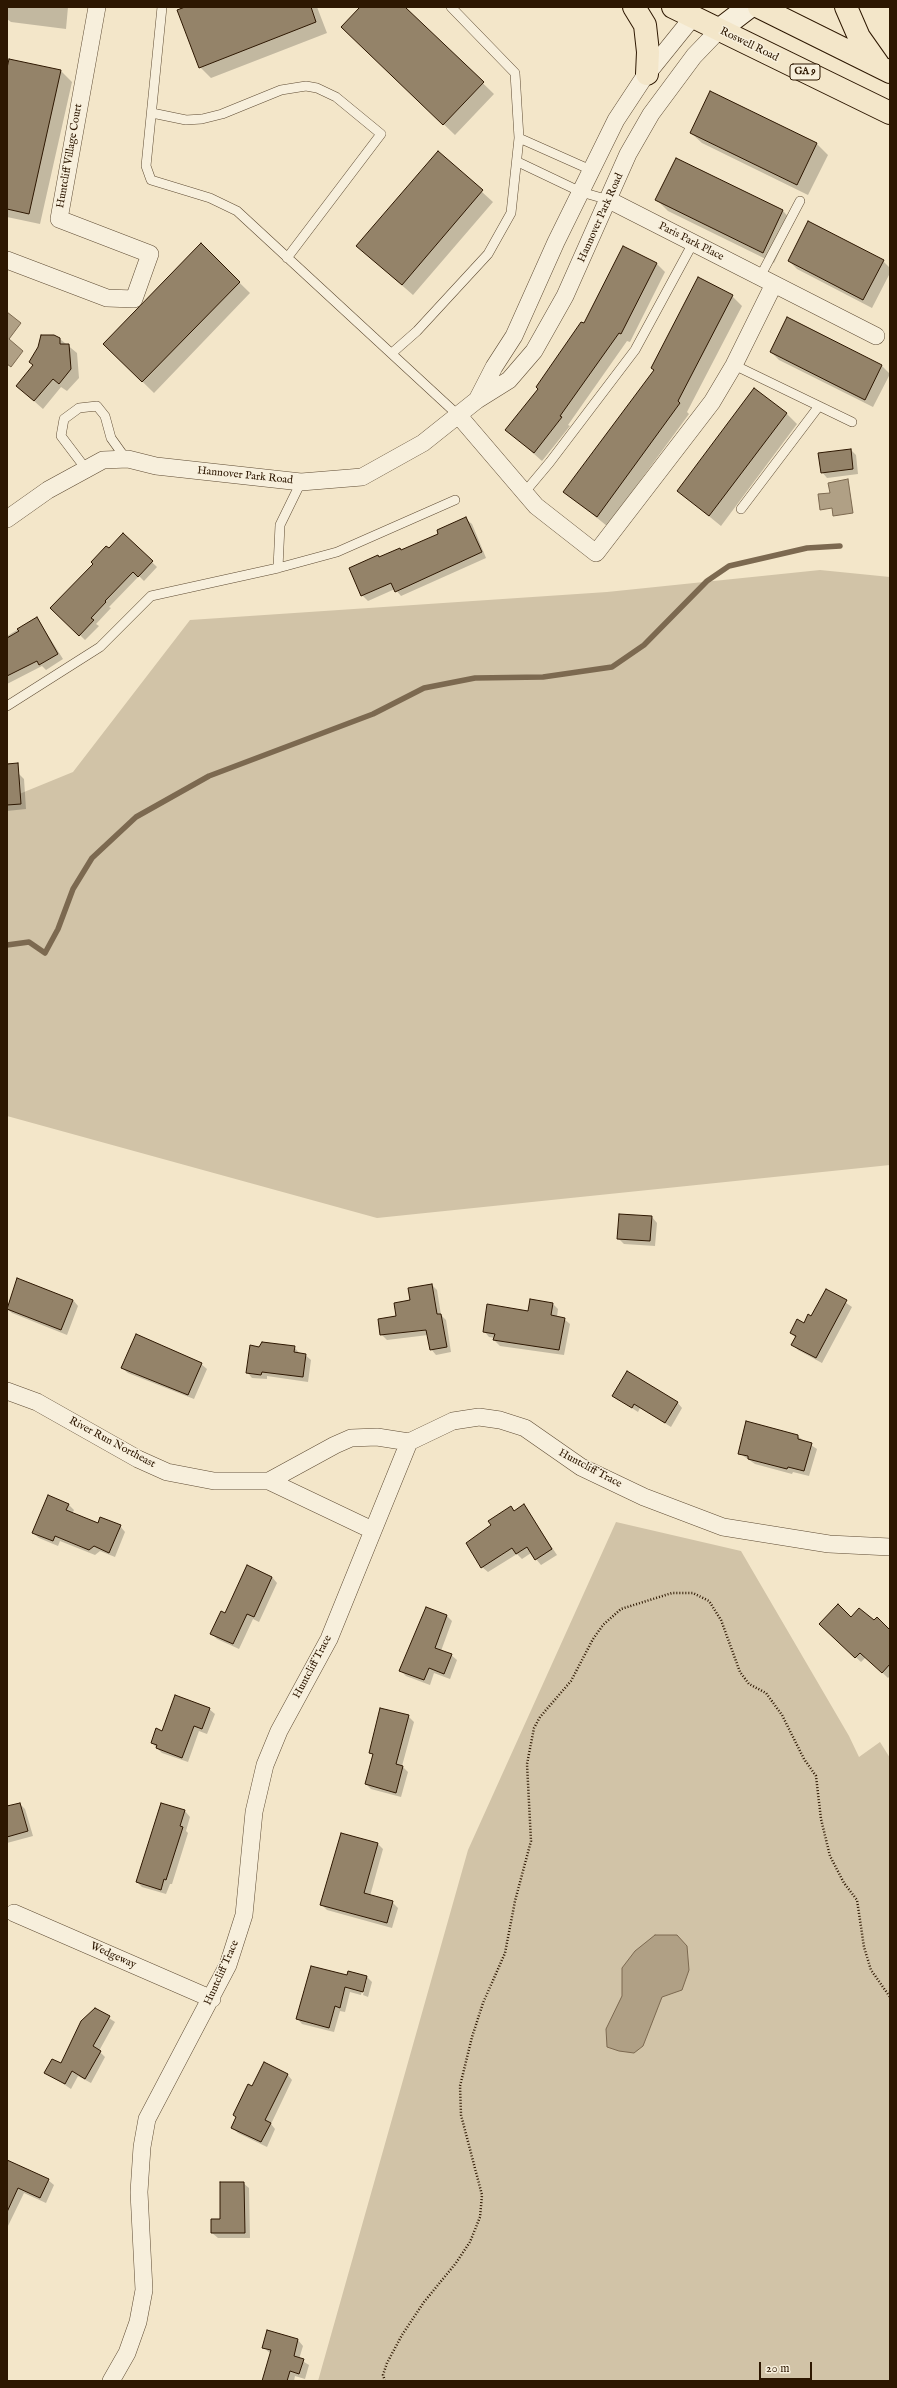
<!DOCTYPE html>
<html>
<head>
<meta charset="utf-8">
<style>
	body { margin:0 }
	#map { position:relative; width:897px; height:2388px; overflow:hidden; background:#f3e6c9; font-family:"IM FELL English",serif }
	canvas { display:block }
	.frame { position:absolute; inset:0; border:8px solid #2d1701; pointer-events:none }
	.scale { position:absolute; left:759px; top:2362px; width:53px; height:18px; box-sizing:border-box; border:2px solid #2d1701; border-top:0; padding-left:5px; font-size:12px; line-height:14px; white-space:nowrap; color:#2d1701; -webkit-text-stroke:3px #f7efdc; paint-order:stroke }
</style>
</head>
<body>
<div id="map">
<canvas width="897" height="2388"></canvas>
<div class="frame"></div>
<div class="scale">20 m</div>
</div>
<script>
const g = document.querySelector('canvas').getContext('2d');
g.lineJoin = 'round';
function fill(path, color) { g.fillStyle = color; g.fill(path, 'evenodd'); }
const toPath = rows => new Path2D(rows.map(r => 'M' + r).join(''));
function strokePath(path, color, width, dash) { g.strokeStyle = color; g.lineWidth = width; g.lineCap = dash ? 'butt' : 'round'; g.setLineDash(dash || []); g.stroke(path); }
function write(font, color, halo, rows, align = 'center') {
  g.font = font + ' "IM FELL English",serif'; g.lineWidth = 3; g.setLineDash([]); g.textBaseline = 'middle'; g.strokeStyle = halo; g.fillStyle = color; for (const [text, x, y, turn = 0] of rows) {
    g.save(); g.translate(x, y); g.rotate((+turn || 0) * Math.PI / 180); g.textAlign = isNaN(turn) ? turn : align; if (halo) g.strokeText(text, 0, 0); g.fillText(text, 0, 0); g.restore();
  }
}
fill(toPath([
	[820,570,890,577,890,1165,377,1218,7,1116,7,799,73,772,190,620,607,592],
	[616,1522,741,1551,849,1736,859,1757,880,1742,890,1758,890,2381,318,2381,468,1850]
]), '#d1c3a7');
const water = toPath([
	[7,312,21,323,9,339,23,351,11,367,7,364,7,312],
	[848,479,853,513,833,516,832,508,820,510,818,494,830,493,828,483,848,479],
	[655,1935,677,1935,687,1946,689,1970,682,1990,662,1997,643,2046,634,2053,619,2051,607,2047,606,2029,622,1996,622,1968,635,1951,655,1935]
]);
fill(water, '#b0a085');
strokePath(water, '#7c6950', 1);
fill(toPath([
	[7,7,68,7,66,29,11,22,7,19],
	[187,7,317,7,327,33,211,78,200,67],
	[361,7,404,7,494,94,455,135,353,38],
	[61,71,72,82,40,224,7,217,7,73],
	[710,92,817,144,828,155,808,195,702,143,691,133],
	[438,152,493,202,413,295,357,246],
	[676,160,783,211,793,222,774,263,668,211,657,200],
	[809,222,883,261,890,268,890,273,872,308,797,269,789,261],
	[201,245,250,293,154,393,104,344],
	[623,247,657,264,665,272,630,342,627,341,568,425,570,426,542,461,507,430,539,389,584,325],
	[732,296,742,306,687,412,689,414,607,526,565,492,654,371,652,368],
	[60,339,77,353,79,378,67,391,61,387,43,409,26,394],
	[771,352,882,366,890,374,873,407,779,360],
	[786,413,797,424,721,526,678,491],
	[851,450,856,455,858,474,827,478,822,472],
	[466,519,472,524,486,558,401,596,395,589,368,601,362,595,350,568,400,549,402,551,440,534],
	[123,534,157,567,144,581,139,576,109,607,111,608,96,624,99,626,85,640,52,608],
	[37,618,63,659,46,670,42,666,7,684,7,636],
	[18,773,24,779,26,809,7,811,7,774],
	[652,1217,657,1223,655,1246,624,1244,618,1238],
	[17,1279,73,1300,78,1306,67,1335,12,1313,7,1309],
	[432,1285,437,1290,441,1315,446,1320,451,1352,436,1355,431,1349,428,1335,387,1340,381,1334,412,1301],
	[827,1290,852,1307,822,1363,798,1350,793,1344,796,1338,791,1333,812,1317],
	[553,1304,558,1309,557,1317,564,1319,570,1324,564,1355,500,1346,494,1340,495,1338,489,1337,484,1331],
	[294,1347,300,1354,305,1355,311,1360,308,1382,267,1376,267,1379,252,1378,247,1372,259,1348],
	[201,1364,207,1369,194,1399,128,1373,122,1368],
	[613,1396,677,1402,682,1408,671,1427,640,1408,638,1412],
	[797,1436,817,1449,809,1476,793,1472,792,1474,755,1464,739,1453],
	[68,1504,74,1510,72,1514,98,1525,120,1526,125,1532,115,1557,100,1551,95,1555,60,1541,58,1546,39,1538,33,1533],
	[524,1506,557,1555,541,1565,531,1553,522,1559,517,1554,488,1572,482,1567,492,1525,511,1507,515,1512],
	[272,1577,277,1583,259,1622,253,1619,239,1649,217,1639,212,1634,225,1615],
	[447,1616,452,1621,441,1651,451,1655,457,1660,450,1679,434,1673,430,1685,406,1676,401,1671],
	[851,1618,874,1621,890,1631,890,1676,888,1678,866,1657,861,1662,826,1630],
	[209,1709,215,1714,207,1734,199,1731,188,1762,162,1753,152,1743,163,1732],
	[408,1716,414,1722,402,1766,408,1772,401,1797,371,1789,366,1784,374,1756,370,1752],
	[20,1804,25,1809,33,1836,7,1843,7,1807],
	[161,1804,185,1811,190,1817,186,1831,188,1833,172,1884,170,1884,166,1894,142,1887,137,1882],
	[378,1844,383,1849,370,1896,392,1902,398,1908,392,1928,327,1910,321,1904],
	[348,1977,367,1977,372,1982,368,1997,363,1995,367,1979,365,1979,361,1995,350,1992,345,2012,340,2011,334,2032,302,2024,297,2018],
	[95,2009,115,2022,99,2051,105,2057,91,2083,78,2076,71,2089,46,2072,61,2065],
	[287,2074,292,2080,271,2124,275,2129,267,2147,238,2133,232,2127,253,2087],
	[7,2161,48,2180,54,2185,46,2203,24,2193,7,2228],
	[243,2183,249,2188,250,2238,218,2238,212,2233],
	[267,2331,298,2340,303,2346,299,2359,309,2365,305,2379,295,2376,294,2381,263,2381,271,2354,263,2347]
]), '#0003');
strokePath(toPath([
	[7,945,29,942,45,953,58,929,73,889,92,858,136,817,209,776,373,714,424,688,475,678,543,677,612,667,644,645,707,581,729,566,807,548,840,546]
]), '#7c6950', 5.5);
const building = toPath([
	[185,7,311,7,316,22,199,68,177,10,185,7],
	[360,7,405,7,484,82,443,125,341,27,360,7],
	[9,59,61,70,29,214,7,209,7,68,9,59],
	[710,91,817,143,797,185,690,133,710,91],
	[438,151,483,190,402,285,356,246,438,151],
	[676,158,783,210,763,253,655,200,676,158],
	[808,221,884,260,863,300,788,261,808,221],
	[201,243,240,282,142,382,103,344,201,243],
	[623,246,657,263,621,334,619,333,560,416,562,417,534,453,505,430,538,389,536,387,581,322,584,323,623,246],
	[698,277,733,295,678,401,680,403,597,517,563,492,654,370,651,368,698,277],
	[787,317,882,365,865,400,770,352,787,317],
	[41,335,54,335,60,338,60,344,69,344,71,369,59,384,53,379,34,401,16,386,33,365,29,362,38,347,41,335],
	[754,388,787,413,709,516,677,491,754,388],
	[851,449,853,469,821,473,818,453,851,449],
	[466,517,482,552,395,592,391,583,361,596,349,568,378,555,379,557,400,548,401,550,438,534,437,530,466,517],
	[123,533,153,561,138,577,133,572,105,601,106,602,91,618,94,620,79,636,50,608,93,564,91,562,106,546,109,548,123,533],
	[37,617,58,654,39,665,37,661,7,676,7,638,19,631,17,629,37,617],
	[18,763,21,804,7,805,7,764,18,763],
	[619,1214,652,1216,650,1241,617,1239,619,1214],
	[17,1278,73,1300,61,1330,7,1309,17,1278],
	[432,1284,437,1314,441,1314,447,1347,430,1350,426,1330,380,1335,378,1319,396,1316,394,1303,410,1300,408,1288,432,1284],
	[826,1289,847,1300,816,1358,791,1345,796,1336,790,1333,797,1319,804,1323,808,1314,811,1316,826,1289],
	[530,1299,553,1303,551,1315,565,1318,559,1350,493,1340,495,1334,483,1332,487,1304,528,1311,530,1299],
	[136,1334,202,1363,188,1395,121,1368,136,1334],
	[262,1342,295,1346,294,1352,306,1354,303,1377,262,1372,261,1375,246,1373,250,1345,259,1347,262,1342],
	[627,1371,678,1402,665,1423,634,1404,632,1408,612,1396,627,1371],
	[746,1421,798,1435,798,1439,812,1443,804,1471,788,1467,787,1469,748,1459,748,1456,738,1454,746,1421],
	[48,1495,69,1504,66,1510,98,1523,100,1517,121,1525,109,1553,94,1546,89,1550,55,1536,53,1541,32,1533,48,1495],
	[524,1504,552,1549,535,1560,527,1547,516,1554,512,1548,481,1568,466,1543,491,1525,488,1521,511,1506,514,1511,524,1504],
	[247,1565,272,1577,254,1617,247,1614,233,1644,210,1634,221,1611,225,1613,247,1565],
	[838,1604,851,1617,859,1608,874,1620,877,1617,890,1630,890,1664,882,1673,860,1653,855,1658,819,1624,838,1604],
	[426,1607,447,1615,435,1648,452,1654,444,1674,429,1668,424,1680,399,1671,426,1607],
	[175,1695,210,1708,202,1729,194,1726,182,1758,156,1748,157,1745,151,1743,156,1728,162,1731,175,1695],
	[380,1708,409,1715,396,1764,403,1766,396,1793,365,1784,373,1754,369,1753,380,1708],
	[20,1803,28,1831,7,1837,7,1806,20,1803],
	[161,1803,185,1810,180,1826,183,1827,166,1880,164,1879,161,1890,136,1882,161,1803],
	[341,1833,378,1843,364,1893,393,1901,387,1923,320,1905,341,1833],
	[311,1966,347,1975,348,1971,367,1976,363,1992,345,1987,340,2008,335,2006,329,2028,296,2019,311,1966],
	[95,2008,110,2016,93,2046,101,2051,85,2079,72,2071,65,2084,44,2073,52,2059,61,2063,81,2021,95,2008],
	[264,2062,288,2074,265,2120,271,2123,261,2142,231,2128,236,2117,233,2115,248,2084,252,2086,264,2062],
	[7,2160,49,2179,40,2198,18,2188,7,2212,7,2160],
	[220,2182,244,2182,245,2233,211,2233,211,2219,220,2219,220,2182],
	[267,2330,298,2339,294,2356,304,2359,299,2374,290,2371,287,2381,262,2381,271,2350,262,2348,267,2330]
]);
fill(building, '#948369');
strokePath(building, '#2d1701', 1);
const lane = toPath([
	[162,7,146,166,151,180,210,198,237,211,459,416],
	[152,113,186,120,202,119,222,114,281,90,306,86,317,88,336,97,381,134,287,258],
	[519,138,591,170],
	[518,162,581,192,609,200],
	[760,277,800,201],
	[392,353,417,331,488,254,511,213,519,138,515,73,451,7],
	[734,365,852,422],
	[86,469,61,436,64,419,79,408,97,406,105,416,111,438,126,459],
	[524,493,550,462,635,350,693,243],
	[741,509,819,406],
	[278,568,337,552,455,500],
	[7,706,100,647,151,596,278,568,280,525,301,482]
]);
const street = toPath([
	[609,200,876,336],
	[7,260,107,298,134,299,150,254,59,219,97,7],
	[477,400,494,367,514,336,556,242,616,120,643,79,693,17],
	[459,416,536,506,596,553,712,402,734,365,774,284],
	[7,519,48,490,103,460,128,459,156,466,301,482,362,477,423,443,477,400,509,380,534,351,565,296,628,154,651,114,694,56,719,30],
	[7,1391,37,1402,138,1459,167,1472,214,1481,269,1481],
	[372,1530,269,1481,335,1445,351,1438,377,1437,409,1442],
	[14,1913,212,1999],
	[111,2381,127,2353,138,2322,144,2290,139,2192,142,2147,147,2119,228,1965,244,1915,254,1812,265,1765,279,1731,329,1639,409,1442,453,1421,479,1417,500,1420,525,1428,581,1467,644,1497,723,1527,829,1544,890,1547]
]);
const secondary = toPath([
	[719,30,749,7]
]);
const primary = toPath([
	[634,7,645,25,648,52,647,74],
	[673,7,890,113],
	[759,7,890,72],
	[846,7,859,37,878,64]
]);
strokePath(lane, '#5e4b33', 10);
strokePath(street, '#5e4b33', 18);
strokePath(secondary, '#2d1701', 24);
strokePath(primary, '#2d1701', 24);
strokePath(toPath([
	[385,2381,383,2375,387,2363,402,2335,424,2302,456,2263,470,2242,480,2217,482,2195,461,2115,460,2086,472,2037,483,2003,505,1953,515,1901,531,1841,527,1764,534,1728,540,1717,571,1681,593,1639,603,1625,621,1609,672,1593,693,1593,709,1601,721,1620,740,1672,749,1684,766,1693,782,1715,804,1759,816,1776,821,1819,830,1856,844,1883,857,1900,864,1947,871,1970,890,1997]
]), '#2d1701', 2.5, [1, 2]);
strokePath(lane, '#f7efdc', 9);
strokePath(street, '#f7efdc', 17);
strokePath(secondary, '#f7efdc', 22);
strokePath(primary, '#f3e6c9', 22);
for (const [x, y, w] of [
	[805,72,30]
]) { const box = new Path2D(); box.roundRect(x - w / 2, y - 8, w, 16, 3); g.fillStyle = '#f7efdc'; g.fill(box); strokePath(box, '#2d1701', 1); }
write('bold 10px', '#2d1701', null, [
	["GA 9",805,72]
]);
write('11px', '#2d1701', '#f7efdc', [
	["Roswell Road",749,45,26],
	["Huntcliff Village Court",70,156,-80],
	["Hannover Park Road",601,218,-66],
	["Paris Park Place",691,242,27],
	["Hannover Park Road",245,476,6],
	["River Run Northeast",112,1443,28],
	["Huntcliff Trace",590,1469,28],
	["Huntcliff Trace",313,1667,-62],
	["Wedgeway",113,1956,24],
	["Huntcliff Trace",222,1973,-66]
]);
</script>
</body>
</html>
